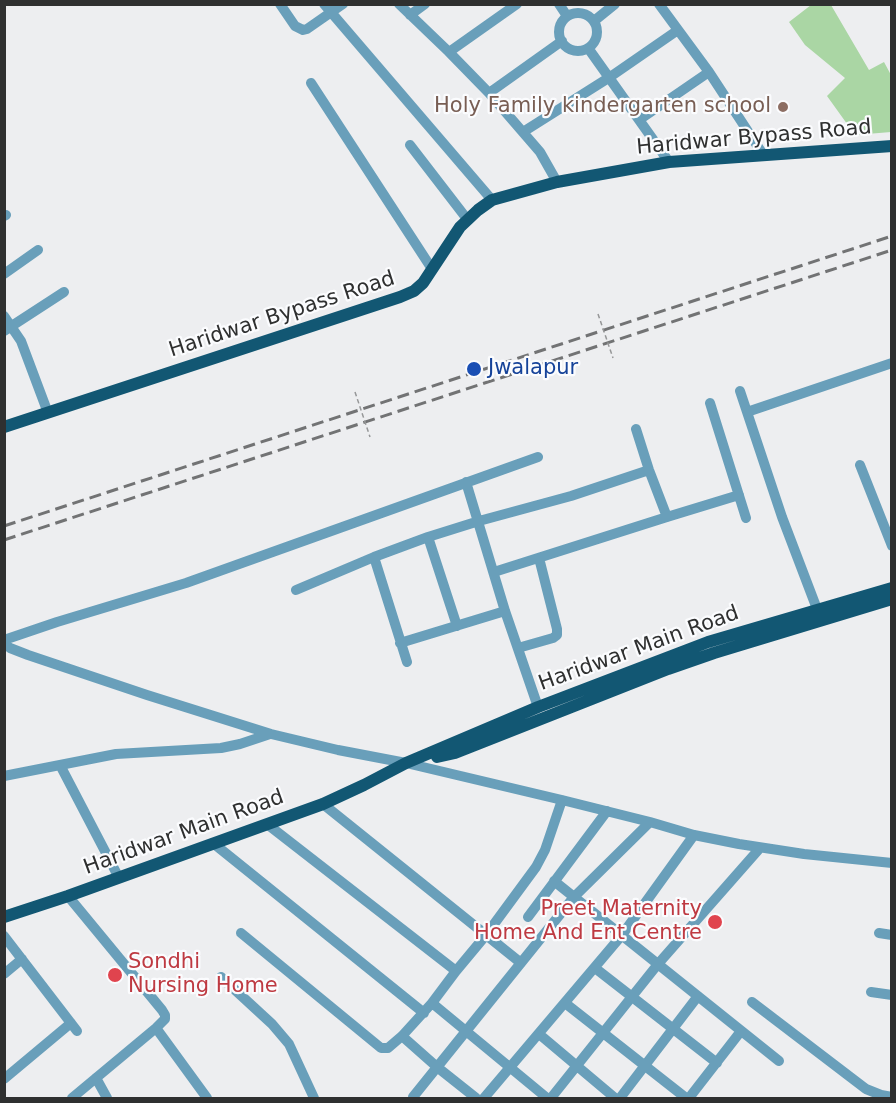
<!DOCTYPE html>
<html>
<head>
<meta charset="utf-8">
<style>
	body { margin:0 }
	#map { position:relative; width:896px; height:1103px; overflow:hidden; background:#edeef0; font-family:"DejaVu Sans",sans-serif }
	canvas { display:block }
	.frame { position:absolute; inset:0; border:6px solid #2f3030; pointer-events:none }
</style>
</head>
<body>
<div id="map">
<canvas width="896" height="1103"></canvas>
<div class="frame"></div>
</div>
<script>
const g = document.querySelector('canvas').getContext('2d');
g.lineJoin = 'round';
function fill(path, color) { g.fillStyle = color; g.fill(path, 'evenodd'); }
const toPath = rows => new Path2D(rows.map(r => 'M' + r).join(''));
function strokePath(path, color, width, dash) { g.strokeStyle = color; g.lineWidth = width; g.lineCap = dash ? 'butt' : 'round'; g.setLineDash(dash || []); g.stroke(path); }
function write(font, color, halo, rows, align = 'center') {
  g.font = font + ' "DejaVu Sans",sans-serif'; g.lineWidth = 4.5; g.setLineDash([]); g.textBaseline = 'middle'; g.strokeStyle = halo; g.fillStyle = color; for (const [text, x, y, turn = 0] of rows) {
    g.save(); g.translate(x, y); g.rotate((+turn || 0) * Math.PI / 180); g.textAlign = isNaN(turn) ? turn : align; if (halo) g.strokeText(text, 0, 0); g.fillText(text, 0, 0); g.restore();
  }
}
fill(toPath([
	[811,5,831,5,869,70,884,62,891,75,891,132,855,135,827,96,845,78,805,45,789,22]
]), '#aad6a4');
strokePath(toPath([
	[280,4,295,26,303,30,307,29,343,4],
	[324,4,492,200],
	[399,4,449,52,489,93,540,152,557,182],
	[559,4,567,16],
	[659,4,709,72,764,156],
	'559 32a19 19 0 1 1 38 0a19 19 0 1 1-38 0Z',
	[410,15,425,4],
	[594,21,615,4],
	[588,48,669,162],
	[449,52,517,4],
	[311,83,432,269],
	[489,93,562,41],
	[639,120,709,72],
	[523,132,610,77,678,30],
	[410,145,467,219],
	[4,216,6,215],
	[4,274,38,250],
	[4,316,21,341,48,413],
	[4,331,64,292],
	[740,391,782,517,817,609],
	[710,403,746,518],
	[747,412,892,363],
	[636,429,649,470,667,517],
	[860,465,892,546],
	[466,482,505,611,538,707],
	[428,537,457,626],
	[374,557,407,662],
	[494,572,667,517,739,495],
	[296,590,374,557,428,537,479,521,571,496,649,470],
	[4,640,57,622,186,583,538,457],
	[4,643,10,648,28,655,147,695,271,734,338,750,406,763,562,800,650,822,694,835,739,844,804,854,892,863],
	[400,643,505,611],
	[518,648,553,638,557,635,557,629,539,558],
	[60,765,119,878],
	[4,776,116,754,221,748,240,744,270,734],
	[323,804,521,963],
	[267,824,456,971],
	[213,843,424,1013],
	[554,881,779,1061],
	[68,896,162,1010,165,1015,165,1019,156,1028,72,1098],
	[528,917,607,811],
	[241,933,381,1048,388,1048,402,1036,432,1003,456,971,486,935,536,867,545,850,562,800],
	[879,933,892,935],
	[4,936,77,1031],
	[595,968,717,1063],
	[4,974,22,959],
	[221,977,272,1024,289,1044,314,1098],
	[871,992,892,995],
	[752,1002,866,1089,881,1095,892,1097],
	[432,1003,547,1098],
	[565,1003,686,1098],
	[156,1028,207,1098],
	[539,1034,615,1098],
	[402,1036,437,1067,476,1098],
	[96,1078,107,1098],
	[4,1079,71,1023],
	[413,1097,574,897,650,822],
	[484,1098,622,935,694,835],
	[551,1098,658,964,760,848],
	[620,1098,698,996],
	[689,1098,741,1031]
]), '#699fba', 10);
strokePath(toPath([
	[4,427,400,297,414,291,423,283,460,227,478,210,492,200,557,182,669,162,892,146],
	[437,757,455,753,668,669,714,653,892,599],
	[4,917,68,896,323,804,364,785,406,763,538,707,708,642,892,588]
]), '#125773', 12);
strokePath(toPath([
	[4,526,892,236],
	[4,540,892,250]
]), '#727374', 3, [12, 6]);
strokePath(toPath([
	[598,314,613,358],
	[355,392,370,437]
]), '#969798', 1.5, [4.5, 3]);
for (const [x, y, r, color] of [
	[783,107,6,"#8d6e63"],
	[474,369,8,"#1a4fb4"],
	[715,922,8,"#e0444e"],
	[115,975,8,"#e0444e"]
]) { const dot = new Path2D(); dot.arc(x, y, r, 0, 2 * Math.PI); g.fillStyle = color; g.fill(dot); strokePath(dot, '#fbfcfe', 2); }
write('21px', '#785e54', '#fbfcfe', [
	["Holy Family kindergarten school",771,107]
], 'right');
write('21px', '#2f3030', '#fbfcfe', [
	["Haridwar Bypass Road",754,138,-5],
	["Haridwar Bypass Road",282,315,-18],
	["Haridwar Main Road",639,649,-20],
	["Haridwar Main Road",184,833,-20]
]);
write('21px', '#164399', '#fbfcfe', [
	["Jwalapur",488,369]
], 'left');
write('21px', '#be3a42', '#fbfcfe', [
	["Preet Maternity",702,910],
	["Home And Ent Centre",702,934],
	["Sondhi",128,963,"left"],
	["Nursing Home",128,987,"left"]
], 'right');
</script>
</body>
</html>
